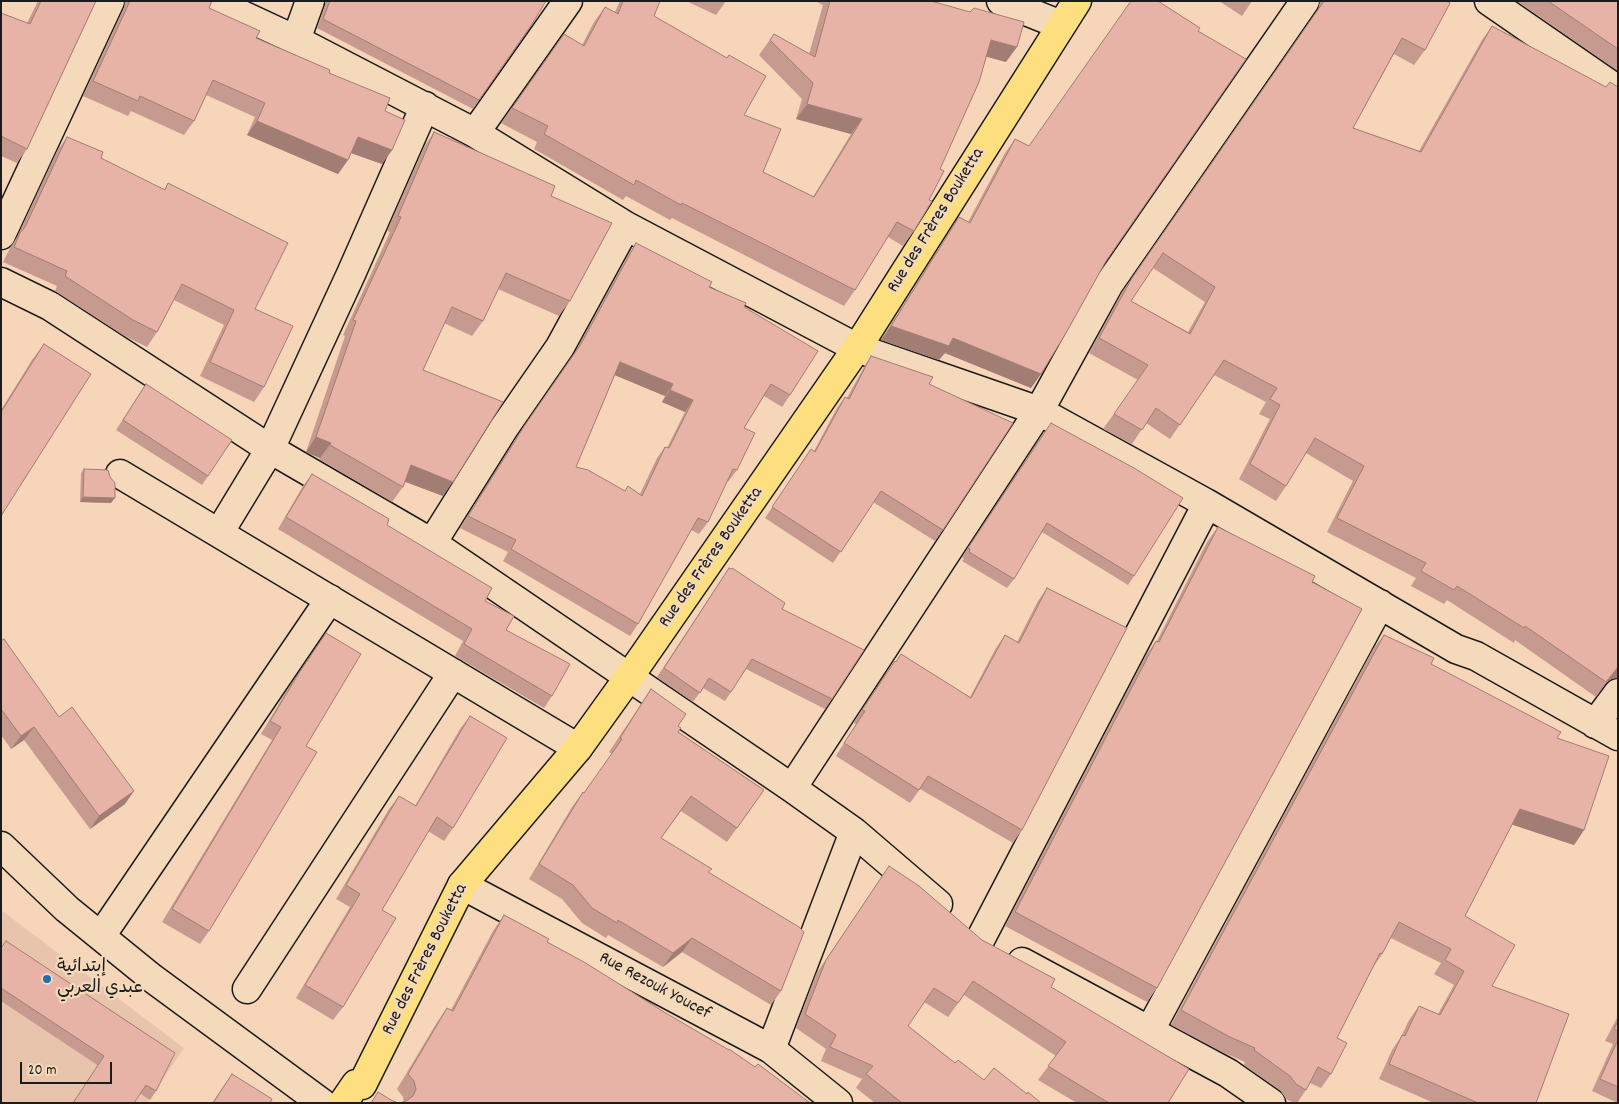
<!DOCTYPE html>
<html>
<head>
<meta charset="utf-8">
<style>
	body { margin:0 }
	#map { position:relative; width:1619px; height:1104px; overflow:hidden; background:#f6d5b9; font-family:Dekko,sans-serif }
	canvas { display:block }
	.frame { position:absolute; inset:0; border:2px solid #1c1c1c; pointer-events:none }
	.scale { position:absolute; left:20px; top:1062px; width:92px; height:22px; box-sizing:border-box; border:2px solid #1c1c1c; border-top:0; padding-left:6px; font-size:15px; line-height:18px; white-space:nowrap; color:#1c1c1c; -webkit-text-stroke:4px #f4d9ba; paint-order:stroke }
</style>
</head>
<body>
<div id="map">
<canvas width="1619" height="1104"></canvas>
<div class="frame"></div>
<div class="scale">20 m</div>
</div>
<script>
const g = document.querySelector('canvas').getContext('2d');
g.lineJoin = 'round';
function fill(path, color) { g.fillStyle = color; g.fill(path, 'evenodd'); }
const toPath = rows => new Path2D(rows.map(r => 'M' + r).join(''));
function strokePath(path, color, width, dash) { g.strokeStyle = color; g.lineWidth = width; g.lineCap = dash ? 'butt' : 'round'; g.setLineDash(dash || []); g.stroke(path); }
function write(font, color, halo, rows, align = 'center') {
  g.font = font + ' Dekko,"Playpen Sans Arabic",sans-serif'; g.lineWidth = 4.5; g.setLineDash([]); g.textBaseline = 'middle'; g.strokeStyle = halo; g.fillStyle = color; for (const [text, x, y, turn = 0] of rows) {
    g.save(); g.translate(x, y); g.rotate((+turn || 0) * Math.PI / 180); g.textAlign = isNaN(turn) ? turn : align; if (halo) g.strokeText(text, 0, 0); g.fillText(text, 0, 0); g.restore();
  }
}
fill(toPath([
	[1,910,184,1048,147,1103,1,1103]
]), '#e9c4ad');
const minor = toPath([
	[212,1,296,40,475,133,626,226,857,348,1039,411,1206,503,1456,649,1476,656,1618,736],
	[1001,1,1061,25],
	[1489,1,1618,90],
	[296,40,310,1],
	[475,133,568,1],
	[1,235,110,1],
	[1,282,50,306,270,449,432,543,792,788,854,832,938,904],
	[120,474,578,748],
	[219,533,270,449,351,274,425,106],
	[432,543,504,428,560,347,626,226],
	[1595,724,1618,693],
	[792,788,1039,411,1109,284,1305,1],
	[1,846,67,909,152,978,322,1103],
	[462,885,771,1049,838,1103],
	[101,936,330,599],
	[980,940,1207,504],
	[1022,962,1228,1073,1271,1103],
	[247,989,453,673],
	[1150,1030,1380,604],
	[771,1049,854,832]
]);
const major = toPath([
	[343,1103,356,1084,362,1085,462,885,578,748,629,677,857,348,1077,1]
]);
strokePath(minor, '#1c1c1c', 31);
strokePath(major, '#1c1c1c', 31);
strokePath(minor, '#f4d9ba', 28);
strokePath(major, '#fedf80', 28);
fill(toPath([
	[38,1,96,1,27,149,17,163,1,156,1,13,27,23],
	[125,1,212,1,209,8,256,38,329,73,385,111,392,150,382,164,351,153,348,160,338,174,247,135,255,117,206,95,194,121,184,135,131,111,128,116,83,96,124,8],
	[325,1,546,1,532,24,473,109,317,28,325,6],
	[620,1,660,1,654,16,744,115,763,172,813,197,851,134,796,119,802,99,759,55,774,34,809,54,823,5,815,1,931,1,1006,62,986,56,914,231,903,246,888,237,855,290,844,306,672,218,670,220,626,196,623,200,534,149,537,142,501,123,564,34,582,45,594,22,605,7,615,12],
	[686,1,726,1,716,15],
	[1219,1,1252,1,1242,16],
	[1320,1,1447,1,1425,50,1414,65,1394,54,1353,128,1419,151,1482,40,1492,26,1611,679,1605,684,1596,697,1515,640,1514,643,1447,600,1444,604,1411,586,1416,578,1327,532,1353,481,1306,453,1286,486,1276,501,1239,479,1270,419,1259,414,1266,402,1214,375,1170,439,1146,423,1132,444,1103,429,1138,380,1089,353,1122,292,1318,10],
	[1153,268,1205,302,1188,332,1131,301],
	[1517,1,1618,1,1618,71],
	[1198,31,1106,261,1041,374,1031,388,945,353,939,360,881,340,950,231,959,217,968,222,1005,153,1015,139,1029,146],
	[434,132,551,196,570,301,559,316,498,289,483,321,472,336,444,323,423,370,443,496,405,482,403,487,392,502,319,459,320,458,306,452,345,336,343,335,390,232,387,231,424,147],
	[67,137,101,158,164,190,168,183,255,309,264,387,254,402,200,376,224,325,174,300,157,332,147,347,123,335,55,291,57,286,3,262,10,248,17,237,57,151],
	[636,243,744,307,790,395,782,407,764,396,744,428,737,470,728,482,727,481,708,522,699,534,691,530,638,624,630,636,503,561,508,552,460,528,517,437,573,356,628,255],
	[615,375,665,396,662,402,685,412,667,448,665,447,657,458,640,494,625,491,576,467],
	[44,344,1,516,1,410,32,360],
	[871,356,929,384,943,530,935,541,873,502,833,563,765,518,811,449,814,451,837,408,845,397,847,398,864,367],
	[140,393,208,476,202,485,116,430],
	[1044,432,1134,576,1128,585,1042,532,1014,579,1007,588,962,561,964,559,962,557],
	[84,469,111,503,80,502,81,473],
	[312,474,387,525,485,601,552,696,544,708,455,656,463,641,278,529,303,486],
	[1218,527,1312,582,1157,988,1147,1002,1005,926,1146,655,1156,641,1157,641,1207,542],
	[723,577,782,609,832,699,825,709,746,669,725,701,703,688,693,702,657,677],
	[1047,588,1022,830,1013,843,920,789,910,803,836,756,856,724,853,723,895,661,970,697,996,648,1005,635,1017,642,1038,601],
	[326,633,209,931,200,944,162,922,272,740,261,734,289,687],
	[1384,635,1431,664,1557,738,1584,830,1574,845,1512,824,1465,916,1536,1103,1434,1103,1379,1079,1392,1050,1401,1037,1409,1020,1419,1006,1438,1014,1454,985,1434,974,1441,963,1391,938,1382,954,1372,969,1337,1038,1331,1074,1321,1088,1310,1083,1306,1090,1297,1103,1294,1103,1286,1099,1280,1090,1244,1065,1245,1062,1220,1051,1171,1025,1373,649],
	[1,641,125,804,90,829,24,740,11,749,1,735],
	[651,689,678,726,678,732,764,790,727,842,681,811,661,838,709,873,781,991,771,1005,682,952,663,967,608,935,606,938,582,923,562,899,529,879,572,807,583,792,584,793,612,754,609,752],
	[470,716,453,828,444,841,428,831,382,910,343,1007,333,1020,296,998,350,907,336,899,389,809,399,796,415,806,460,729],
	[880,880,982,940,1051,987,1168,1103,1077,1103,1038,1080,1056,1056,964,995,948,1017,924,1002,908,1026,955,1063,984,1080,1027,1094,1041,1103,875,1103,856,1088,862,1079,821,1061,826,1049,796,1028,816,974],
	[504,915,547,942,755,1067,404,1102,403,1097,397,1089,436,1024,447,1008,451,1010,493,931],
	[1,948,156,1091,150,1100,1,1001],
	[1618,1016,1618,1103,1592,1091,1613,1044,1605,1041],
	[232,1074,270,1103,212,1103]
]), '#c79a8f');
fill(toPath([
	[991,40,1017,47,1006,62,980,55],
	[807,104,862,119,851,134,796,119],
	[257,121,348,160,338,174,247,135],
	[358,137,392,150,382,164,348,152],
	[891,326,953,338,1041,374,1031,388,945,353,939,360,881,340],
	[620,362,673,384,665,396,612,374],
	[670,390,693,400,685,412,662,402],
	[316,437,331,443,320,458,306,452],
	[411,465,453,482,443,496,401,480],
	[83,497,115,498,111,503,80,502],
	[1618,667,1618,678,1611,679,1605,684,1596,697,1616,669],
	[34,727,24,740,11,749,21,736],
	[134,791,125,804,90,829,99,816],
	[1520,809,1584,830,1574,845,1510,824],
	[692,938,682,952,663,967,673,953]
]), '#a27d74');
const building = toPath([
	[41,1,96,1,27,149,1,136,1,13,30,24,41,1],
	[130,1,212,1,209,8,260,31,256,38,330,70,329,73,390,98,385,111,405,120,392,150,358,137,348,160,257,121,265,103,213,80,194,121,140,96,138,101,93,81,130,1],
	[330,1,546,1,532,24,479,100,323,19,330,1],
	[623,1,660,1,654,16,727,58,729,55,766,76,744,115,781,129,763,172,814,197,862,119,807,104,813,83,770,40,774,34,815,57,830,1,931,1,970,12,974,8,1024,22,1017,47,991,40,979,82,940,169,944,171,929,200,932,201,914,231,897,222,855,290,682,203,681,205,636,180,634,185,544,134,548,126,512,108,564,34,584,46,605,7,618,14,623,1],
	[1131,1,1158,1,1200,28,1198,31,1246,59,1106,261,1066,333,1041,374,953,338,949,346,891,326,959,217,970,223,1015,139,1029,146,1131,1],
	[1324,1,1447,1,1450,3,1425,50,1402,38,1353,128,1421,152,1492,26,1606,87,1610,82,1618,87,1618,667,1606,682,1525,626,1524,628,1457,586,1454,590,1421,571,1426,563,1337,518,1364,466,1315,438,1286,486,1250,464,1280,405,1270,399,1277,388,1224,360,1180,425,1156,408,1142,430,1114,414,1148,365,1099,338,1132,278,1324,1],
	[1163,253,1215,287,1190,334,1131,301,1163,253],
	[1548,1,1618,1,1618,49,1548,1],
	[434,132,555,186,551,196,612,223,570,301,506,273,483,321,452,307,423,370,503,402,453,482,411,465,403,487,330,445,331,443,316,437,356,321,353,320,401,217,398,216,434,132],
	[67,137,103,152,101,158,165,190,168,183,288,243,255,309,293,326,264,387,210,362,234,310,182,284,157,332,133,320,65,276,67,271,14,247,20,233,25,227,67,137],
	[636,243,712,282,709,287,746,303,744,307,818,351,790,395,771,384,744,428,755,433,737,470,733,469,708,522,698,518,638,624,511,549,516,540,468,516,525,425,581,344,636,243],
	[620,362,673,384,670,390,693,400,669,448,665,447,642,496,628,486,625,491,588,470,576,467,620,362],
	[44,344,91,374,1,516,1,412,44,344],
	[871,356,933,377,929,384,1013,423,943,530,881,491,841,552,772,507,811,449,815,452,845,397,849,399,871,356],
	[146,384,232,440,208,476,123,420,146,384],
	[1051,423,1134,468,1183,498,1134,576,1047,523,1014,579,969,552,970,549,968,548,1051,423],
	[84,469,108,470,110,477,115,483,115,498,83,497,84,469],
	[312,474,389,519,387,525,492,588,485,601,514,616,506,630,570,664,552,696,464,644,472,629,286,517,312,474],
	[1218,527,1315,576,1312,582,1362,609,1157,988,1015,912,1156,641,1159,642,1218,527],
	[729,568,731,569,732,568,785,603,782,609,864,650,832,699,752,659,731,692,709,678,700,693,664,668,729,568],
	[1047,588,1127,628,1022,830,928,776,919,790,844,743,865,711,862,710,895,661,896,662,901,654,971,698,1005,635,1019,643,1047,588],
	[326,633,361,654,306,746,317,752,209,931,172,909,281,727,270,721,299,673,326,633],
	[1384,635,1434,658,1431,664,1561,732,1557,738,1609,756,1584,830,1520,809,1465,916,1515,945,1492,986,1569,1014,1536,1103,1478,1103,1389,1064,1402,1035,1405,1036,1419,1006,1440,1015,1464,971,1445,960,1451,949,1399,922,1382,954,1380,953,1337,1038,1347,1043,1331,1074,1318,1067,1306,1090,1296,1084,1290,1076,1254,1050,1255,1048,1230,1037,1181,1010,1384,635],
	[4,639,59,717,72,707,134,791,99,816,34,727,21,736,1,709,1,641,4,639],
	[651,689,686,714,678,726,681,728,678,732,764,790,737,828,691,796,661,838,712,869,708,872,799,927,804,932,781,991,692,938,673,953,618,920,617,923,592,908,573,885,539,864,583,792,584,793,622,739,620,738,651,689],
	[470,716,507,738,453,828,437,817,382,910,396,918,343,1007,305,985,360,894,346,885,399,796,416,806,470,716],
	[889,866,919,886,982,940,1055,979,1051,987,1189,1069,1168,1103,1109,1103,1048,1066,1066,1042,973,981,958,1003,934,988,908,1026,955,1063,958,1060,984,1080,994,1068,1027,1094,1028,1092,1041,1103,902,1103,866,1074,873,1066,830,1047,836,1035,805,1014,826,960,889,866],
	[504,915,549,939,547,942,584,962,664,1012,729,1050,729,1049,755,1067,758,1064,810,1103,399,1103,406,1101,413,1096,416,1089,414,1081,408,1074,447,1008,453,1011,504,915],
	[6,941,175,1053,156,1091,146,1085,134,1103,73,1103,104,1056,1,988,1,948,6,941],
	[1618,1021,1618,1031,1614,1029,1618,1021],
	[1618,1040,1618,1087,1600,1079,1618,1040],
	[232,1074,272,1099,270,1103,213,1103,232,1074],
	[378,1092,391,1100,398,1103,371,1103,378,1092]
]);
fill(building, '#e7b3a6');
strokePath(building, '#a27d74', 1);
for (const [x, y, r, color] of [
	[47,979,5,"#1f6fb2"]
]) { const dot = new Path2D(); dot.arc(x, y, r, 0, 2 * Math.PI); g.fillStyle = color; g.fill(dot); strokePath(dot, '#f4d9ba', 2); }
write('18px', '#1c1c1c', '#f4d9ba', [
	["Rue des Frères Bouketta",937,221,-58],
	["Rue des Frères Bouketta",712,558,-55],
	["Rue des Frères Bouketta",426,960,-63],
	["Rue Rezouk Youcef",654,987,28]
]);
write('18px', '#1c1c1c', '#f4d9ba', [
	["إبتدائية",57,969],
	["عبدي العربي",57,990]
], 'left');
</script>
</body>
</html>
